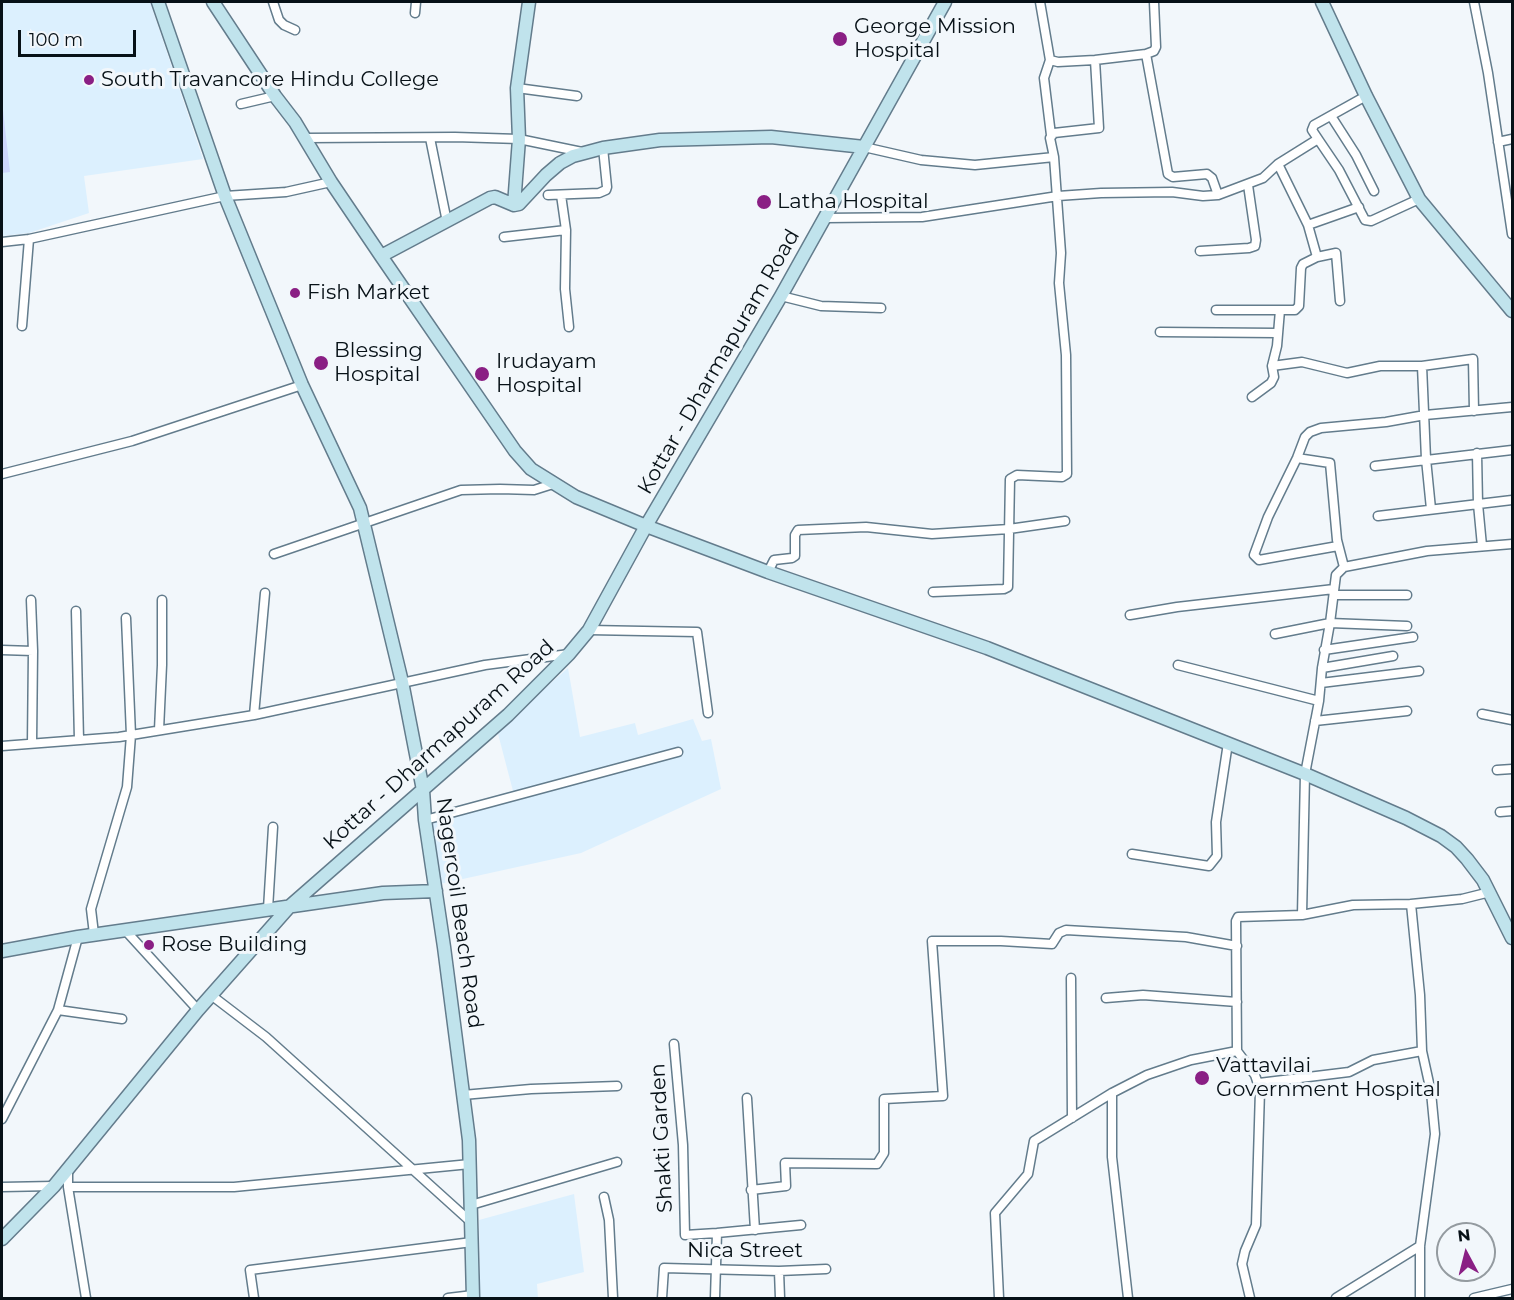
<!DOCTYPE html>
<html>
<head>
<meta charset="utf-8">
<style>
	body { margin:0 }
	#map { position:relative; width:1514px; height:1300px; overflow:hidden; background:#f2f7fb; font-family:Montserrat,sans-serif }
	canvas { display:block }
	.frame { position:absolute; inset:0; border:3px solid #071117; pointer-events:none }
	.north { position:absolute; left:1436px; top:1222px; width:60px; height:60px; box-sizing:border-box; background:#f2f7fb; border:2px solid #949ba0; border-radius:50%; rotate:353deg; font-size:16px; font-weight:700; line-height:24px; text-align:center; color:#071117 }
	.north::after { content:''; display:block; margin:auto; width:21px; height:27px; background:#8a1f84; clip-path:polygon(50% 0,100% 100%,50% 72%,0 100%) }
	.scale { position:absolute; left:18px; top:30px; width:118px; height:27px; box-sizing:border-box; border:3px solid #071117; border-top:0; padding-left:8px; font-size:18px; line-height:21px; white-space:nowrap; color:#071117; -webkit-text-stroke:4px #f2f7fb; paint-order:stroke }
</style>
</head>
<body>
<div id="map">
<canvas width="1514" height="1300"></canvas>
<div class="frame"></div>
<div class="north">N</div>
<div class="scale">100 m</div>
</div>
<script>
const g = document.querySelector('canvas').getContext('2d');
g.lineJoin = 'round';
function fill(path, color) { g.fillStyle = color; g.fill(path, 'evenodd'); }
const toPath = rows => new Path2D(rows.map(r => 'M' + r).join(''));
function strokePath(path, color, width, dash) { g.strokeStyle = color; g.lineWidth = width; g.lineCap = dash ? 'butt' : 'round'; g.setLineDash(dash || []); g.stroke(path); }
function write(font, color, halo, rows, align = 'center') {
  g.font = font + ' Montserrat,sans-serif'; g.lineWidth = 6; g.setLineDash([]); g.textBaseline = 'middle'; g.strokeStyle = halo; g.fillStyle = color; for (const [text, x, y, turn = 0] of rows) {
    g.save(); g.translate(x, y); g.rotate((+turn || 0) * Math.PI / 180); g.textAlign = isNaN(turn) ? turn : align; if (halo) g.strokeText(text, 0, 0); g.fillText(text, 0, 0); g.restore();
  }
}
fill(toPath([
	[2,2,150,2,203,159,84,176,89,213,29,233,2,236],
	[568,668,580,737,635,723,638,735,693,719,702,741,711,739,721,789,581,853,440,884,426,815,513,791,497,730],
	[574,1194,584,1272,537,1284,538,1298,480,1298,479,1220]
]), '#dcf0fe');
fill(toPath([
	[2,101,10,172,2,173]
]), '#cdd6fc');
const street = toPath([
	[273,2,279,20,284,25,295,30],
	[1040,2,1050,60,1058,62,1095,60,1146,54,1154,51,1156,47,1154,2],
	[1474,2,1488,73,1512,234],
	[415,13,416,2],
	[1146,54,1168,174,1173,177,1207,174,1212,178,1218,195],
	[1050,60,1044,78,1051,135],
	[517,88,577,96],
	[241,104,275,96],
	[1331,116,1356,155,1374,191],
	[306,138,455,137,519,139,582,152],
	[430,138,447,222],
	[1318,139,1339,170,1365,220,1371,221,1419,199],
	[1498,142,1512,139],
	[864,147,921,160,975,165,1054,157],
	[548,195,599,193,606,190,607,187,603,148],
	[561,195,566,230,565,289,569,327],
	[825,218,922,217,1058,196,1101,193,1172,192,1203,196,1218,195,1263,178,1278,164,1318,139,1312,130,1314,125,1366,96],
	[1308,225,1359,207],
	[504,237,566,230],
	[2,242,29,239,225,196,286,192,331,182],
	[1200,251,1249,248,1255,246,1256,240,1248,185],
	[1317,257,1336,253,1340,301],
	[781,296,821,306,881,308],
	[1216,310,1295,310,1299,306,1301,268,1303,264,1317,257,1308,225,1278,164],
	[22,326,29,239],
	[1160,332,1277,333],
	[1272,366,1302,362,1347,373,1380,366,1422,366,1473,359,1474,411],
	[1422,366,1426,459,1431,509],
	[1252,397,1271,383,1274,377,1272,366,1277,346,1280,310],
	[1477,453,1478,504,1482,546],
	[1297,458,1330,463,1337,540,1344,567],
	[1375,466,1512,450],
	[2,474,132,441,302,385],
	[1378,516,1512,500],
	[1338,546,1259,560,1254,555,1268,517,1297,458,1305,437,1310,432,1321,428,1386,422,1425,415,1512,407],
	[274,554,461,490,500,489,534,490,553,484],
	[768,572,774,560,792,558,795,556,795,535,798,530,866,527,932,534,1009,529,1065,521],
	[933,592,1004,589,1008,587,1010,479,1017,475,1062,477,1067,474,1066,355,1059,283,1061,253,1054,157,1050,138,1054,133,1099,128,1095,60],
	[1334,595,1407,595],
	[31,600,33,651,32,743],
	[76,611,79,740],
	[1130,615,1177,607,1334,589],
	[589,630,697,632,708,713],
	[1275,634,1330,623,1407,626],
	[2,650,33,651],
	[1324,650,1413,637],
	[1178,665,1319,701],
	[1322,668,1393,656],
	[1321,683,1419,671],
	[1482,714,1512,720],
	[254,715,265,593],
	[1315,721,1407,711],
	[159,730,162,665,162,600],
	[2,746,119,737,254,715,485,665,569,654],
	[1497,770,1512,769],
	[1500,812,1512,811],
	[425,820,678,752],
	[1132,854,1209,866,1217,856,1216,822,1228,743],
	[1411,904,1462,899,1490,892],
	[268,909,273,827],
	[1302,915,1305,774,1319,701,1322,668,1330,623,1336,575,1344,567,1427,551,1512,544],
	[125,930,198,1010],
	[94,934,91,909,127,787,131,735,126,618],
	[1071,978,1072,1118],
	[211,995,266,1037,472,1223],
	[1106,998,1143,995,1237,1002],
	[58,1010,122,1019],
	[674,1044,683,1145,685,1235,717,1233,801,1225],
	[1237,1051,1255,1075,1260,1090,1256,1225,1245,1251,1242,1264,1250,1298],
	[1259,1083,1349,1072,1373,1060,1422,1051],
	[1112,1093,1112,1157,1128,1298],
	[463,1095,531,1089,617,1086],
	[747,1098,755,1230],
	[2,1119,58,1010,78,937],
	[68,1169,68,1187,86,1298],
	[2,1187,54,1186],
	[68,1187,234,1187,470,1164],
	[751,1190,786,1186,785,1163,877,1164,884,1153,884,1099,943,1096,932,941,1001,941,1052,944,1059,933,1066,930,1186,937,1237,946],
	[604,1197,609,1220,613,1298],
	[471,1205,617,1162],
	[779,1271,780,1298],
	[254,1298,250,1270,472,1242],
	[448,1298,473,1295],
	[662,1298,664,1268,779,1271,826,1269],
	[715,1298,717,1233],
	[999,1298,995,1213,1028,1174,1034,1141,1112,1093,1147,1075,1191,1060,1237,1051,1236,921,1238,917,1302,915,1353,905,1411,904,1420,995,1422,1051,1431,1092,1435,1134,1420,1246,1420,1298],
	[1336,1298,1420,1246],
	[1474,1298,1512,1289]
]);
const secondary = toPath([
	[158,2,225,196,302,385,360,508,402,682,423,790,425,820,444,947,469,1140,473,1298],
	[213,2,275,96,295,122,331,182,381,256,515,451,531,469,576,497,646,526,768,572,987,648,1305,774,1406,818,1441,836,1456,847,1467,859,1483,880,1512,938],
	[1322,2,1366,96,1419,199,1512,311],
	[514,205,519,139,517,88,529,2],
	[381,256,490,198,495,197,514,205,519,204,546,175,560,163,573,156,603,148,660,140,771,137,864,147],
	[2,951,78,937,383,893,436,891],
	[2,1239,54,1186,198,1010,290,906,508,715,569,654,589,630,646,526,781,296,945,2]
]);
strokePath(street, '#637c8c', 11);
strokePath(secondary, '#637c8c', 15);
strokePath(street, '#fff', 8);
strokePath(secondary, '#c0e3ec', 12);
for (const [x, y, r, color] of [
	[840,39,8,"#8a1f84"],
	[89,80,6,"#8a1f84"],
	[764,202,8,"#8a1f84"],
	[295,293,6,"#8a1f84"],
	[321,363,8,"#8a1f84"],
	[482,374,8,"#8a1f84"],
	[149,945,6,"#8a1f84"],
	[1202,1078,8,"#8a1f84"]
]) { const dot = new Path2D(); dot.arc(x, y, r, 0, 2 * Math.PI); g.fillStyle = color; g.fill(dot); strokePath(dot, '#f2f7fb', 2); }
write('21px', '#071117', '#f2f7fb', [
	["George Mission",854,27],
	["Hospital",854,51],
	["South Travancore Hindu College",101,80],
	["Latha Hospital",777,202],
	["Fish Market",307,293],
	["Blessing",334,351],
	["Hospital",334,375],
	["Irudayam",496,362],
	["Hospital",496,386],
	["Rose Building",161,945],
	["Vattavilai",1216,1066],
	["Government Hospital",1216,1090]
], 'left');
write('21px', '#071117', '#f2f7fb', [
	["Kottar - Dharmapuram Road",719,362,-60],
	["Kottar - Dharmapuram Road",439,745,-42],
	["Nagercoil Beach Road",459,913,82],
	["Shakti Garden",662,1138,-93],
	["Nica Street",745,1251]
]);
</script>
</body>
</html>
